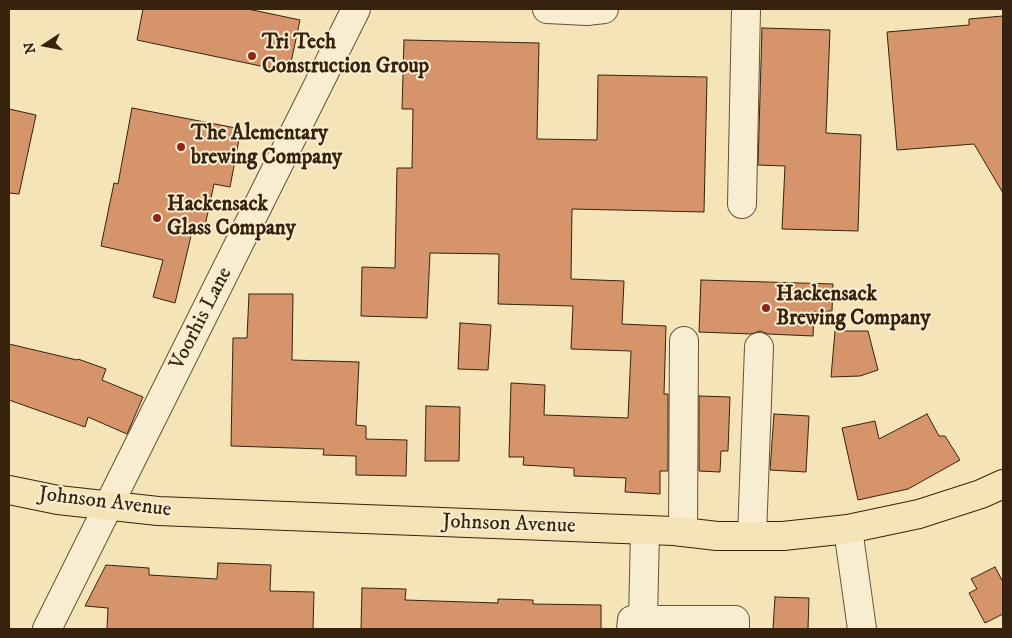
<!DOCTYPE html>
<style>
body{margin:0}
#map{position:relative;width:1012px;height:638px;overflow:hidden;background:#f5e4b8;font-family:"IM FELL DW Pica",serif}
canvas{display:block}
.frame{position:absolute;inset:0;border:10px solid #37220e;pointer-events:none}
.north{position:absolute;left:20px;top:20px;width:50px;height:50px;-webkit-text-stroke:4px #f8edd1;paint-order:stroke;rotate:259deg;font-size:14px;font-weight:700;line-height:20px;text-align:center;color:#37220e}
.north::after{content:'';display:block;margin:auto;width:18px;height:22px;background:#37220e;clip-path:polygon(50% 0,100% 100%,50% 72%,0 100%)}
</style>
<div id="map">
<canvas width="1012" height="638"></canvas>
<div class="frame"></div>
<div class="north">N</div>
</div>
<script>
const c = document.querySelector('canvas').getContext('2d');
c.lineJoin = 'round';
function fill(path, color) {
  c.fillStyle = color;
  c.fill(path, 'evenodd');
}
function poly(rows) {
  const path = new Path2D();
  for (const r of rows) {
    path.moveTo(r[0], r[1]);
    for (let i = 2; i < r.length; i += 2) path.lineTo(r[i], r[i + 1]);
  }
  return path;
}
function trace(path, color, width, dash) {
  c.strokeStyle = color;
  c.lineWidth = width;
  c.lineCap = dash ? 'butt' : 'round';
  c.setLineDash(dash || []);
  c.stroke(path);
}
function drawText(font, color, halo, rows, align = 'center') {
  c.font = font + ' "IM FELL DW Pica",serif';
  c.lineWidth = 4;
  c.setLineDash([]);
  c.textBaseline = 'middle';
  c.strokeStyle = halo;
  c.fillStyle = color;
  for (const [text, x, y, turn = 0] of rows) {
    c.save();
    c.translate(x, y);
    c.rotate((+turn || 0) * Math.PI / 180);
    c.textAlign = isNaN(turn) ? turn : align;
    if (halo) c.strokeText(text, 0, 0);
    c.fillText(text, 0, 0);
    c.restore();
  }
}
const building = poly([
 [143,9,248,9,300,20,289,72,137,40,143,9],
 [1003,16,1003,193,974,144,897,150,887,32,969,25,969,19,1003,16],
 [762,28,830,30,826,133,861,135,858,231,782,229,785,166,758,165,762,28],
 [404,40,539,43,537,139,597,140,598,75,707,77,704,212,572,209,571,279,624,281,622,324,666,326,664,394,668,394,668,471,660,471,660,494,625,492,626,478,574,476,574,468,523,465,524,457,509,457,511,383,545,385,544,415,628,418,631,351,571,349,573,306,498,304,499,254,430,253,427,318,361,316,362,267,395,268,397,168,412,168,413,109,402,109,404,40],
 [132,108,241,129,230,187,214,184,203,235,192,232,175,303,153,297,163,260,101,246,114,183,118,184,132,108],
 [9,109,36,115,19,194,9,193,9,109],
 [701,280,833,284,832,311,814,312,813,336,768,334,760,331,751,334,699,332,701,280],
 [249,294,293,294,292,360,359,362,356,425,366,426,366,439,407,440,406,476,356,475,356,456,323,455,324,449,231,446,233,338,247,338,249,294],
 [460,323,491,325,488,370,458,369,460,323],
 [835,331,868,331,878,370,860,376,831,377,835,331],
 [9,344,77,360,78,359,106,369,102,380,143,397,127,434,88,417,85,427,9,400,9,344],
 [699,396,730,397,728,451,721,451,720,472,699,471,699,396],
 [426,406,460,407,459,461,425,461,426,406],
 [774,414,809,416,806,472,770,470,774,414],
 [927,414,939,436,945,436,960,460,908,489,858,500,842,428,875,421,879,439,927,414],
 [218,563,271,565,270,591,314,592,313,629,107,629,108,608,85,606,106,565,149,568,149,575,217,579,218,563],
 [995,567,1003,582,1003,614,985,623,969,593,977,589,971,579,995,567],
 [362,588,406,589,405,600,498,603,498,599,533,600,533,604,601,605,601,629,361,629,362,588],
 [775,597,809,598,808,629,773,629,775,597]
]);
fill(building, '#d5946a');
trace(building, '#37220e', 1);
const minor = poly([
 [547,9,587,11,604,9],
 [742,204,746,9],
 [848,529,862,629],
 [683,532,684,341],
 [752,536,759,347],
 [643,620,645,531],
 [47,629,356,9],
 [631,629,632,620,735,620,735,629]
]);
const major = poly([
 [9,490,58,500,158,511,674,531,717,536,783,536,848,529,919,514,981,494,1003,484]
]);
trace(minor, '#665238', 30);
trace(major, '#37220e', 30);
trace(minor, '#f8edd1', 28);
trace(major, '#f5e4b8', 28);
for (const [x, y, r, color] of [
 [252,56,5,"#8f2418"],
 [181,147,5,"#8f2418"],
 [157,218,5,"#8f2418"],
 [766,308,5,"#8f2418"]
]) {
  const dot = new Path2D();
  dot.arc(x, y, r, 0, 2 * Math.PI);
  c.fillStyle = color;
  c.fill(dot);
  trace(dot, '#f8edd1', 2);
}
drawText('bold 21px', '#37220e', '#f8edd1', [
 ["Tri Tech",262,44],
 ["Construction Group",262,68],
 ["The Alementary",191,135],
 ["brewing Company",191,159],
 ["Hackensack",167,206],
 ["Glass Company",167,230],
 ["Hackensack",776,296],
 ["Brewing Company",776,320]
], 'left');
drawText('21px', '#37220e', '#f8edd1', [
 ["Voorhis Lane",202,319,-63],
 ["Johnson Avenue",105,503,7],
 ["Johnson Avenue",509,525,2]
]);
</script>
